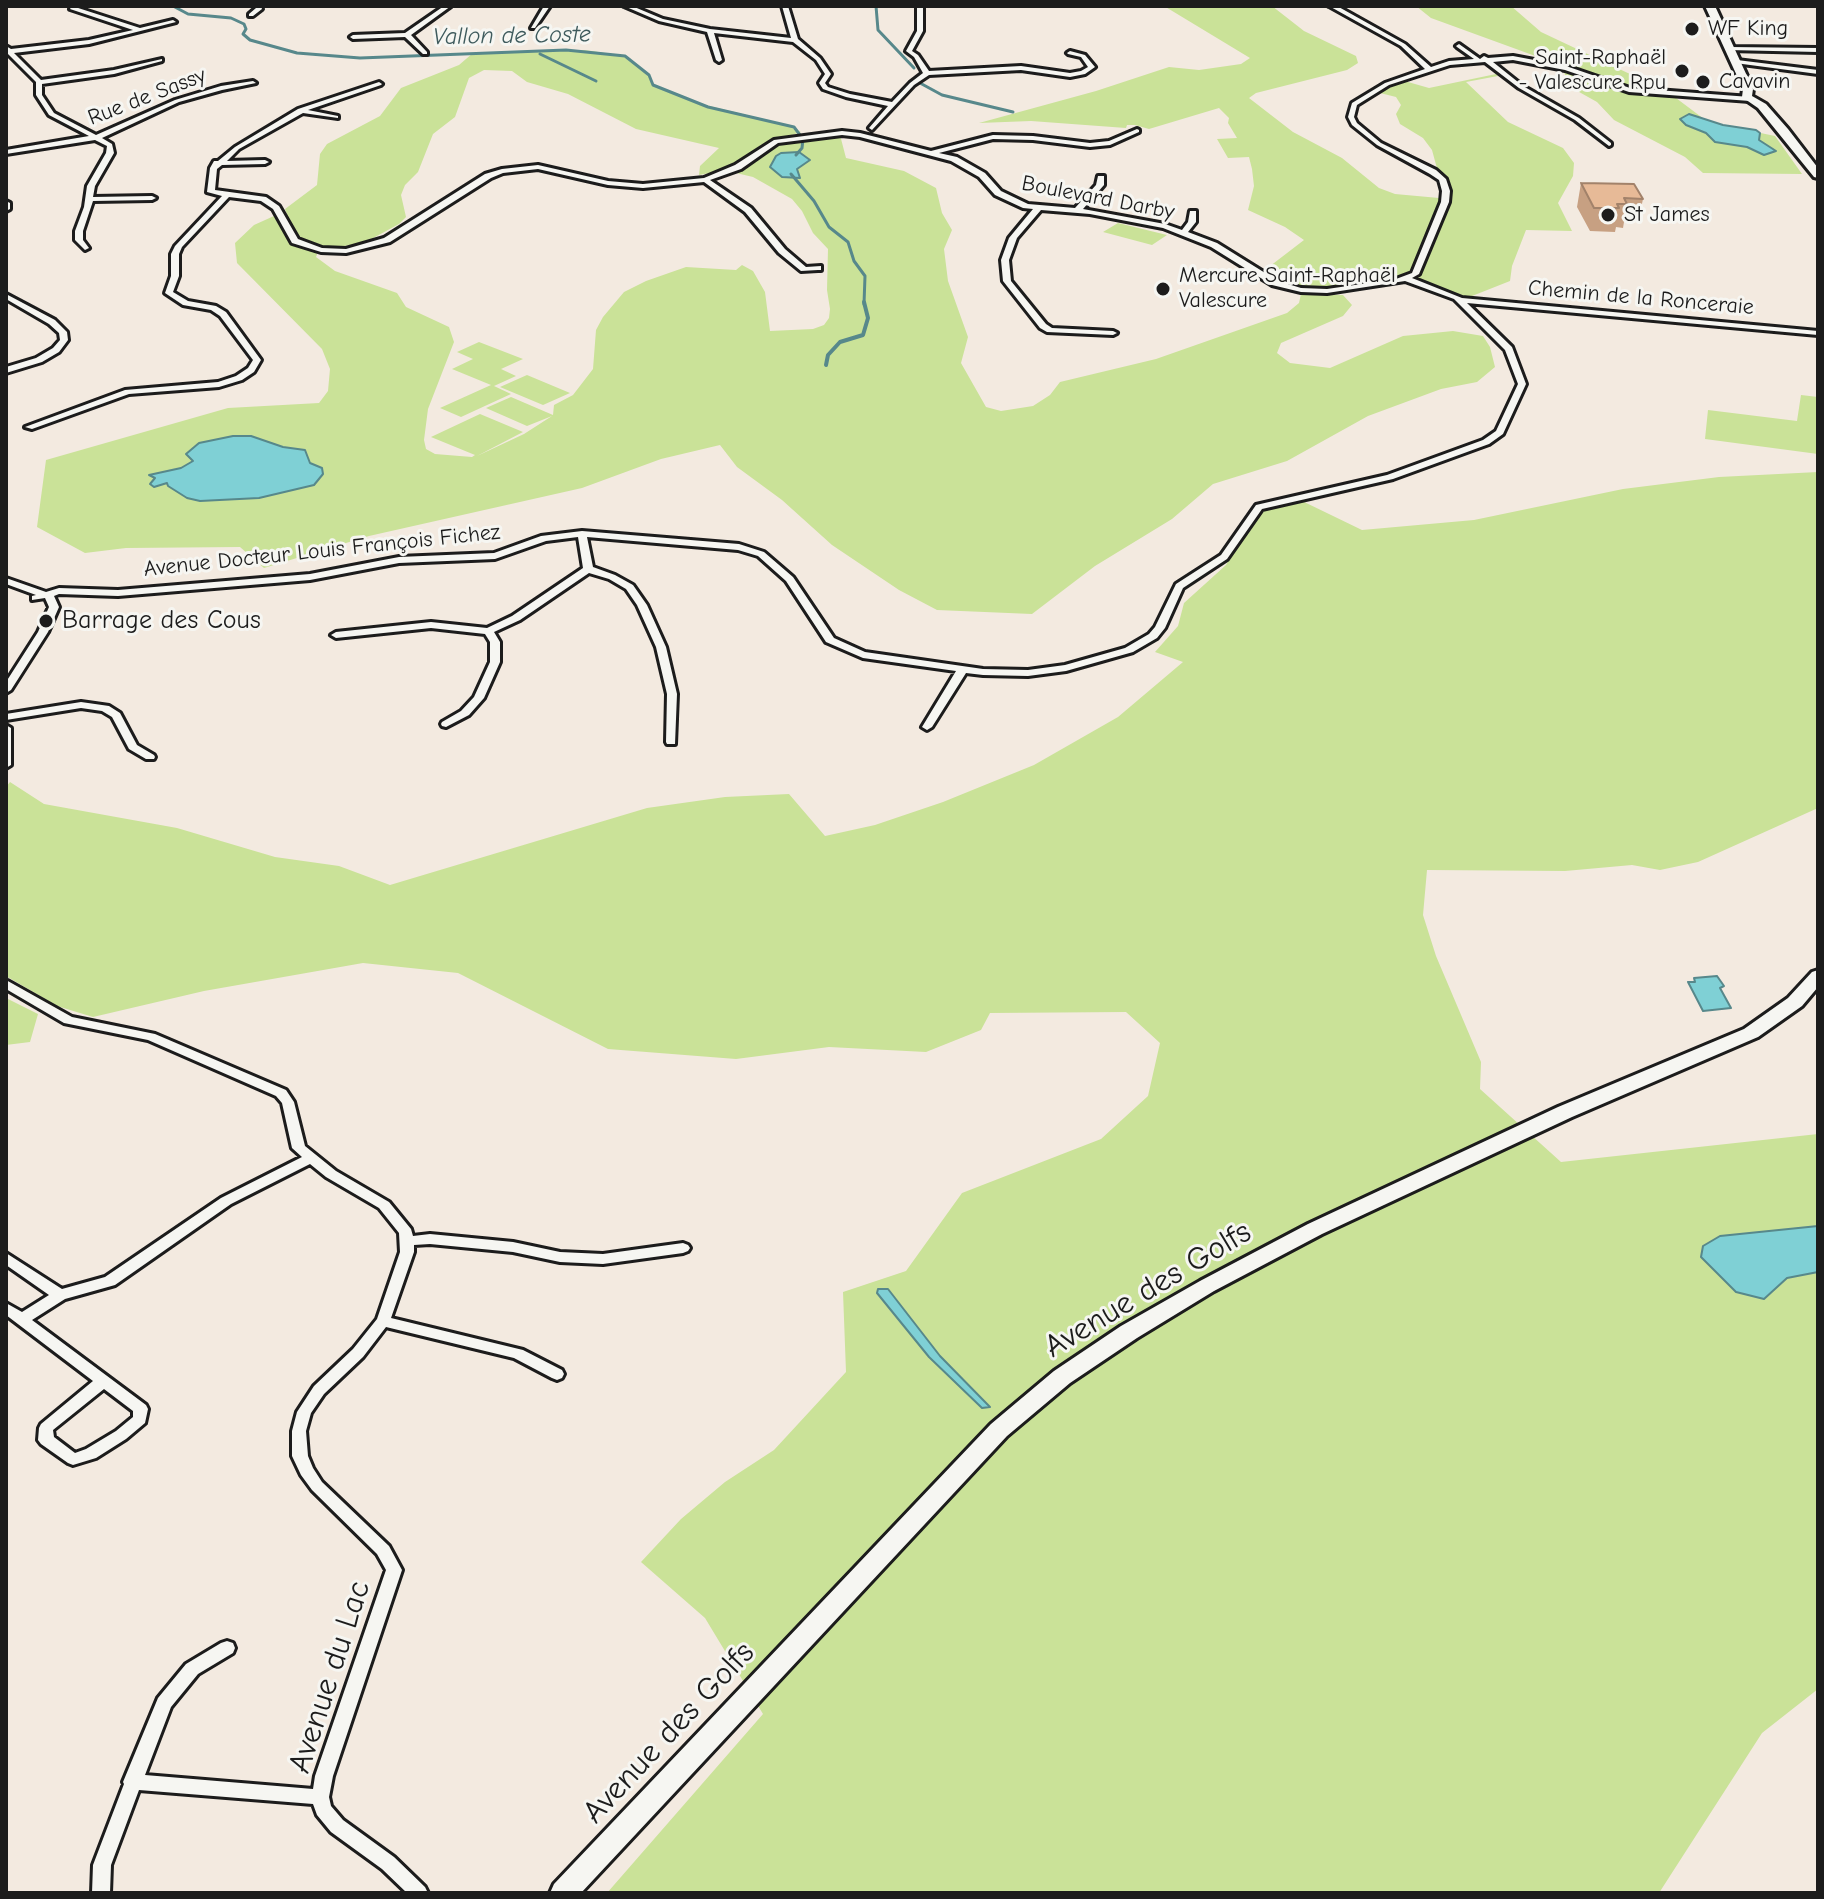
<!DOCTYPE html>
<meta charset="utf-8">
<style>
body{margin:0}
#map{position:relative;width:1824px;height:1899px;overflow:hidden;background:#f3eae0;font-family:"Comic Neue",sans-serif}
canvas{display:block}
.frame{position:absolute;inset:0;border:8px solid #1c1c1c;pointer-events:none}
</style>
<div id="map">
<canvas width="1824" height="1899"></canvas>
<div class="frame"></div>
</div>
<script>
const c = document.querySelector('canvas').getContext('2d');
c.lineJoin = 'round';
function fill(path, color) {
  c.fillStyle = color;
  c.fill(path, 'evenodd');
}
function poly(rows) {
  const path = new Path2D();
  for (const r of rows) {
    path.moveTo(r[0], r[1]);
    for (let i = 2; i < r.length; i += 2) path.lineTo(r[i], r[i + 1]);
  }
  return path;
}
function trace(path, color, width, dash) {
  c.strokeStyle = color;
  c.lineWidth = width;
  c.lineCap = dash ? 'butt' : 'round';
  c.setLineDash(dash || []);
  c.stroke(path);
}
function drawText(font, color, halo, rows, align = 'center') {
  c.font = font + ' "Comic Neue",sans-serif';
  c.lineWidth = 6;
  c.setLineDash([]);
  c.textBaseline = 'middle';
  c.strokeStyle = halo;
  c.fillStyle = color;
  for (const [text, x, y, turn = 0] of rows) {
    c.save();
    c.translate(x, y);
    c.rotate((+turn || 0) * Math.PI / 180);
    c.textAlign = isNaN(turn) ? turn : align;
    if (halo) c.strokeText(text, 0, 0);
    c.fillText(text, 0, 0);
    c.restore();
  }
}
fill(poly([
 [1164,6,1272,6,1304,31,1356,56,1358,63,1347,70,1256,93,1249,98,1293,132,1342,158,1379,188,1395,194,1450,199,1451,191,1449,182,1438,172,1432,150,1423,138,1400,124,1396,114,1401,105,1396,97,1376,92,1401,80,1429,88,1496,74,1498,76,1466,82,1508,122,1563,148,1574,163,1573,176,1558,203,1572,231,1526,230,1512,266,1510,281,1467,298,1425,282,1397,278,1333,287,1286,285,1261,273,1304,240,1285,227,1248,210,1254,186,1252,169,1249,157,1228,158,1217,139,1237,138,1228,123,1229,118,1219,108,1149,129,1135,125,1127,125,1126,128,1031,121,979,123,1096,91,1169,67,1199,70,1241,64,1250,58],
 [1416,6,1511,6,1541,32,1668,92,1708,122,1775,136,1802,174,1703,173,1685,157,1614,120,1597,102,1572,88,1560,65,1431,18],
 [585,50,625,56,649,75,653,85,697,103,784,124,801,132,761,145,726,170,699,175,700,166,719,148,636,129,568,94,527,82,512,71,484,70,469,78,455,117,433,134,418,172,405,185,401,195,406,217,399,224,364,243,324,249,298,238,293,231,285,209,317,185,320,154,327,144,380,116,401,88,459,65,473,53],
 [840,135,846,158,904,171,936,188,942,213,952,230,944,249,948,281,968,337,961,363,986,407,1001,411,1033,406,1050,395,1060,382,1156,359,1287,313,1299,303,1301,294,1343,295,1352,305,1343,316,1281,343,1277,353,1290,363,1330,368,1403,336,1453,331,1483,336,1490,347,1495,367,1477,382,1441,389,1368,416,1287,461,1213,484,1172,519,1095,566,1032,614,937,610,899,590,832,545,782,500,737,467,720,445,661,459,582,488,369,536,264,568,240,547,126,548,85,553,37,527,46,460,228,408,319,403,328,391,330,369,322,349,237,263,235,243,254,225,274,216,289,242,318,252,316,257,335,271,397,293,406,307,449,327,454,342,428,409,424,440,426,449,435,454,472,457,475,455,431,437,480,414,523,432,477,456,524,434,552,416,527,426,486,408,511,397,553,415,554,405,573,395,593,369,596,330,603,317,624,292,646,281,686,267,736,270,742,265,753,271,765,292,770,331,813,329,824,325,829,318,830,309,827,290,828,249,813,233,802,211,792,199,753,177,732,172,784,141],
 [1118,223,1167,235,1152,245,1103,232],
 [479,342,523,359,501,369,516,376,494,386,511,394,461,417,440,408,491,385,452,369,473,359,457,352],
 [527,375,570,393,543,405,500,387],
 [1801,395,1818,397,1818,454,1705,439,1708,410,1797,421],
 [1818,472,1818,808,1698,862,1660,870,1632,865,1565,871,1427,870,1423,915,1436,956,1481,1062,1480,1089,1561,1162,1818,1134,1818,1689,1762,1733,1659,1893,607,1893,763,1714,705,1618,641,1562,681,1519,725,1482,774,1450,846,1372,843,1292,906,1271,962,1193,1101,1139,1148,1096,1160,1043,1126,1012,990,1013,981,1030,926,1052,829,1047,736,1059,608,1049,458,973,363,963,204,991,93,1017,57,1006,6,976,6,787,10,782,44,804,177,828,275,857,339,866,390,885,647,808,725,797,789,794,825,836,875,825,943,802,1034,765,1118,717,1183,662,1155,652,1178,626,1184,603,1226,565,1253,512,1298,499,1362,530,1474,520,1623,489,1719,477],
 [6,998,38,1014,30,1042,6,1045]
]), '#cae298');
const water = poly([
 [1689,114,1723,125,1756,130,1760,133,1759,140,1776,151,1764,155,1747,147,1715,142,1706,133,1686,125,1680,119,1689,114],
 [799,152,810,160,797,169,800,178,782,177,770,167,776,156,781,153,799,152],
 [233,436,251,436,283,447,305,450,310,463,322,468,323,474,314,485,259,498,200,501,187,498,168,486,167,483,154,487,150,484,155,478,149,475,181,468,193,461,186,454,199,443,233,436],
 [1717,976,1724,986,1720,988,1731,1008,1703,1011,1688,982,1695,982,1694,978,1717,976],
 [1818,1226,1818,1272,1787,1278,1764,1299,1736,1292,1701,1257,1703,1246,1720,1236,1818,1226],
 [878,1289,888,1289,940,1356,990,1407,982,1408,929,1357,877,1293,878,1289]
]);
fill(water, '#7fd0d5');
trace(water, '#57888b', 2);
trace(poly([
 [173,6,188,14,231,18,244,24,246,29,243,34,250,40,297,53,360,58,566,50,625,56,649,75,653,85,708,107,794,127,803,139,802,148,796,155],
 [876,6,878,30,914,68],
 [540,54,596,81],
 [920,83,942,95,1013,112],
 [791,174,814,201,829,227,848,242,854,261,865,276,864,304]
]), '#57888b', 3);
trace(poly([
 [826,365,828,355,840,342,863,335,868,318,864,302]
]), '#57888b', 4);
const minor = poly([
 [72,6,140,28,173,20,176,22,89,44,14,53,41,80,114,70,162,59,162,61,114,74,42,84,42,95,54,113,96,135,175,100,221,86,253,81,256,83,222,90,179,102,102,138,112,144,114,153,95,186,93,197,152,196,156,198,152,200,93,201,83,231,83,240,89,248,85,250,75,240,75,231,84,207,87,186,106,153,107,146,95,140,6,154,6,150,89,136,49,115,36,95,36,82,8,54,6,54,6,46,11,49,89,40,133,30,70,9,72,6],
 [255,6,261,6,262,9,253,16,249,16,249,14,256,8,255,6],
 [444,6,451,6,411,35,427,52,427,54,423,54,405,37,353,39,350,37,353,35,405,33,444,6],
 [544,6,550,6,535,28,531,28,544,6],
 [624,6,632,6,663,19,710,29,791,38,782,6,788,6,798,39,820,58,831,74,825,83,828,87,850,94,892,102,910,83,923,73,914,57,906,51,917,31,917,6,923,6,923,31,912,51,918,55,929,71,1021,66,1070,73,1081,71,1088,67,1081,57,1068,54,1067,53,1070,51,1085,55,1095,67,1085,74,1070,77,1021,70,929,75,914,85,872,130,869,128,888,106,846,97,823,89,819,83,825,74,816,60,793,42,714,33,722,60,719,62,716,60,707,32,659,21,624,6],
 [1329,6,1337,6,1405,44,1431,67,1449,61,1474,59,1457,47,1456,46,1459,44,1480,59,1484,56,1488,58,1513,56,1566,66,1630,88,1750,97,1753,99,1750,101,1629,92,1565,70,1513,60,1493,62,1523,86,1579,118,1611,143,1611,145,1609,146,1575,120,1519,88,1485,62,1450,65,1389,85,1357,105,1354,117,1357,123,1381,143,1436,170,1446,179,1450,191,1449,202,1419,274,1412,278,1462,298,1818,331,1818,335,1467,303,1512,347,1526,384,1503,434,1489,444,1393,479,1262,509,1227,559,1183,588,1165,628,1157,638,1133,652,1066,671,1028,676,983,675,966,673,932,727,927,730,922,727,956,671,863,658,826,642,786,581,758,556,738,550,587,537,593,567,615,575,633,585,647,605,666,647,677,694,675,744,667,744,666,742,667,694,656,647,637,605,626,589,609,579,589,573,520,620,494,632,500,642,500,662,484,698,469,715,446,727,442,726,441,724,442,722,461,711,474,697,490,662,490,642,485,634,431,628,336,638,331,635,336,632,431,622,487,628,512,616,583,568,578,537,546,541,495,559,399,563,310,580,118,596,59,594,54,596,59,607,48,632,11,690,6,693,6,682,38,632,49,607,45,598,32,600,32,596,36,595,6,584,6,578,46,592,59,588,118,590,310,574,399,557,494,553,541,536,582,531,739,544,764,552,793,577,834,638,865,652,983,669,1028,670,1065,665,1125,648,1149,634,1155,627,1176,584,1221,555,1256,505,1387,475,1483,440,1496,431,1518,384,1505,350,1454,299,1405,281,1327,293,1301,292,1272,285,1211,247,1163,228,1090,214,1041,210,1017,238,1009,260,1011,281,1046,324,1052,328,1113,331,1117,333,1113,335,1047,332,1040,328,1003,281,1001,260,1009,238,1033,209,1023,208,995,195,979,177,951,161,860,137,842,135,778,143,741,169,710,180,751,208,785,249,806,267,821,266,821,270,818,270,801,271,779,253,745,212,704,182,643,188,608,185,538,169,503,173,491,178,390,242,346,253,321,252,292,243,273,209,261,201,229,197,182,247,179,254,179,276,173,292,188,301,216,306,226,312,261,360,254,372,242,380,219,387,129,394,32,429,25,427,125,390,218,382,236,376,248,368,253,360,220,316,211,310,183,305,165,293,171,276,171,254,175,246,222,196,207,192,210,168,214,161,218,161,235,147,298,109,379,82,382,84,381,85,308,110,338,116,338,118,303,113,239,149,227,161,265,160,269,162,265,164,222,165,217,169,215,190,266,197,279,206,298,239,322,248,346,249,384,238,485,174,502,169,538,165,608,181,643,184,704,178,735,165,774,140,842,131,860,133,931,151,993,135,1033,136,1090,143,1109,141,1137,129,1139,130,1139,132,1110,145,1090,147,1033,140,993,139,939,153,957,157,985,173,1001,191,1028,204,1075,208,1096,185,1098,176,1104,176,1104,185,1083,209,1165,224,1182,230,1188,222,1190,211,1196,211,1196,222,1188,232,1217,243,1278,281,1301,288,1327,289,1396,279,1412,273,1441,202,1442,191,1439,180,1430,174,1377,145,1352,125,1348,117,1352,103,1385,83,1425,69,1401,46,1329,6],
 [1730,47,1818,48,1818,52,1728,50,1727,49,1730,47],
 [1737,60,1818,70,1818,74,1735,63,1735,61,1737,60],
 [6,201,10,203,10,209,6,211,6,201],
 [6,294,55,320,67,332,68,340,59,352,42,362,6,373,6,367,36,358,53,348,60,340,59,333,49,324,6,299,6,294],
 [81,702,109,706,120,713,137,745,154,755,155,757,154,759,146,759,129,749,112,717,102,711,81,708,6,720,6,714,81,702],
 [6,725,11,728,11,765,6,768,6,725],
 [6,980,72,1017,155,1034,286,1090,294,1102,305,1146,336,1171,389,1202,411,1229,413,1236,430,1234,513,1242,560,1252,603,1254,683,1243,688,1245,690,1248,688,1251,683,1253,603,1264,560,1262,513,1252,430,1244,414,1245,414,1252,391,1318,523,1350,562,1370,564,1374,562,1378,557,1380,552,1378,514,1358,386,1327,363,1357,324,1394,311,1413,306,1431,308,1456,313,1468,322,1482,389,1546,402,1570,333,1776,329,1797,331,1806,343,1820,394,1857,425,1887,428,1893,407,1893,382,1869,331,1832,317,1815,313,1804,139,1790,111,1865,110,1893,92,1893,93,1865,124,1784,123,1782,158,1698,186,1664,221,1643,227,1641,233,1643,235,1648,233,1653,198,1674,171,1707,145,1775,313,1789,315,1776,386,1570,377,1554,312,1490,301,1475,292,1456,292,1431,297,1412,314,1386,353,1349,377,1319,400,1252,399,1233,379,1208,326,1177,310,1164,231,1204,115,1285,65,1299,32,1320,146,1405,148,1409,145,1423,126,1439,96,1458,73,1465,68,1463,41,1444,38,1440,39,1428,41,1424,93,1381,6,1315,6,1303,22,1312,49,1295,6,1265,6,1253,62,1289,105,1277,221,1198,302,1157,292,1148,282,1103,276,1096,148,1040,64,1023,6,989,6,980],
 [104,1389,133,1411,133,1417,116,1431,86,1449,75,1453,54,1437,53,1430,104,1389]
]);
const secondary = poly([
 [1705,6,1715,6,1753,89,1752,96,1766,104,1788,129,1818,168,1818,178,1814,177,1758,108,1742,97,1743,89,1705,6],
 [1818,970,1818,987,1802,1006,1758,1037,1572,1117,1322,1234,1214,1291,1137,1338,1070,1383,1007,1436,581,1893,550,1893,554,1884,991,1424,1054,1371,1121,1326,1200,1281,1308,1224,1558,1107,1744,1029,1788,998,1812,972,1818,970]
]);
trace(minor, '#1c1c1c', 6);
trace(secondary, '#1c1c1c', 6);
fill(minor, '#f6f6f2');
fill(secondary, '#f6f6f2');
fill(poly([
 [1581,183,1643,199,1638,222,1624,222,1623,228,1616,227,1615,232,1590,231,1577,207]
]), '#c7a082');
const building = poly([
 [1581,183,1634,184,1643,199,1624,198,1627,204,1617,204,1619,208,1594,208,1581,183]
]);
fill(building, '#e7ba97');
trace(building, '#a2826a', 2);
for (const [x, y, r, color] of [
 [1692,29,8,"#1c1c1c"],
 [1682,71,8,"#1c1c1c"],
 [1703,82,8,"#1c1c1c"],
 [1608,215,8,"#1c1c1c"],
 [1163,289,8,"#1c1c1c"],
 [46,621,8,"#1c1c1c"]
]) {
  const dot = new Path2D();
  dot.arc(x, y, r, 0, 2 * Math.PI);
  c.fillStyle = color;
  c.fill(dot);
  trace(dot, '#f6f6f2', 3);
}
drawText('22px', '#1c1c1c', '#f6f6f2', [
 ["WF King",1708,29],
 ["Saint-Raphaël",1666,58,"right"],
 ["- Valescure Rpu",1666,83,"right"],
 ["Cavavin",1719,82],
 ["St James",1624,215],
 ["Mercure Saint-Raphaël",1179,276],
 ["Valescure",1179,301]
], 'left');
drawText('22px', '#1c1c1c', '#f6f6f2', [
 ["Rue de Sassy",147,97,-21],
 ["Boulevard Darby",1098,198,11],
 ["Chemin de la Ronceraie",1641,298,5],
 ["Avenue Docteur Louis François Fichez",322,551,-6]
]);
drawText('italic 24px', '#3f5b5d', '#f6f6f2', [
 ["Vallon de Coste",512,36,-1]
]);
drawText('26px', '#1c1c1c', '#f6f6f2', [
 ["Barrage des Cous",62,621]
], 'left');
drawText('32px', '#1c1c1c', '#f6f6f2', [
 ["Avenue des Golfs",1148,1290,-31],
 ["Avenue du Lac",330,1677,-72],
 ["Avenue des Golfs",669,1733,-47]
]);
</script>
